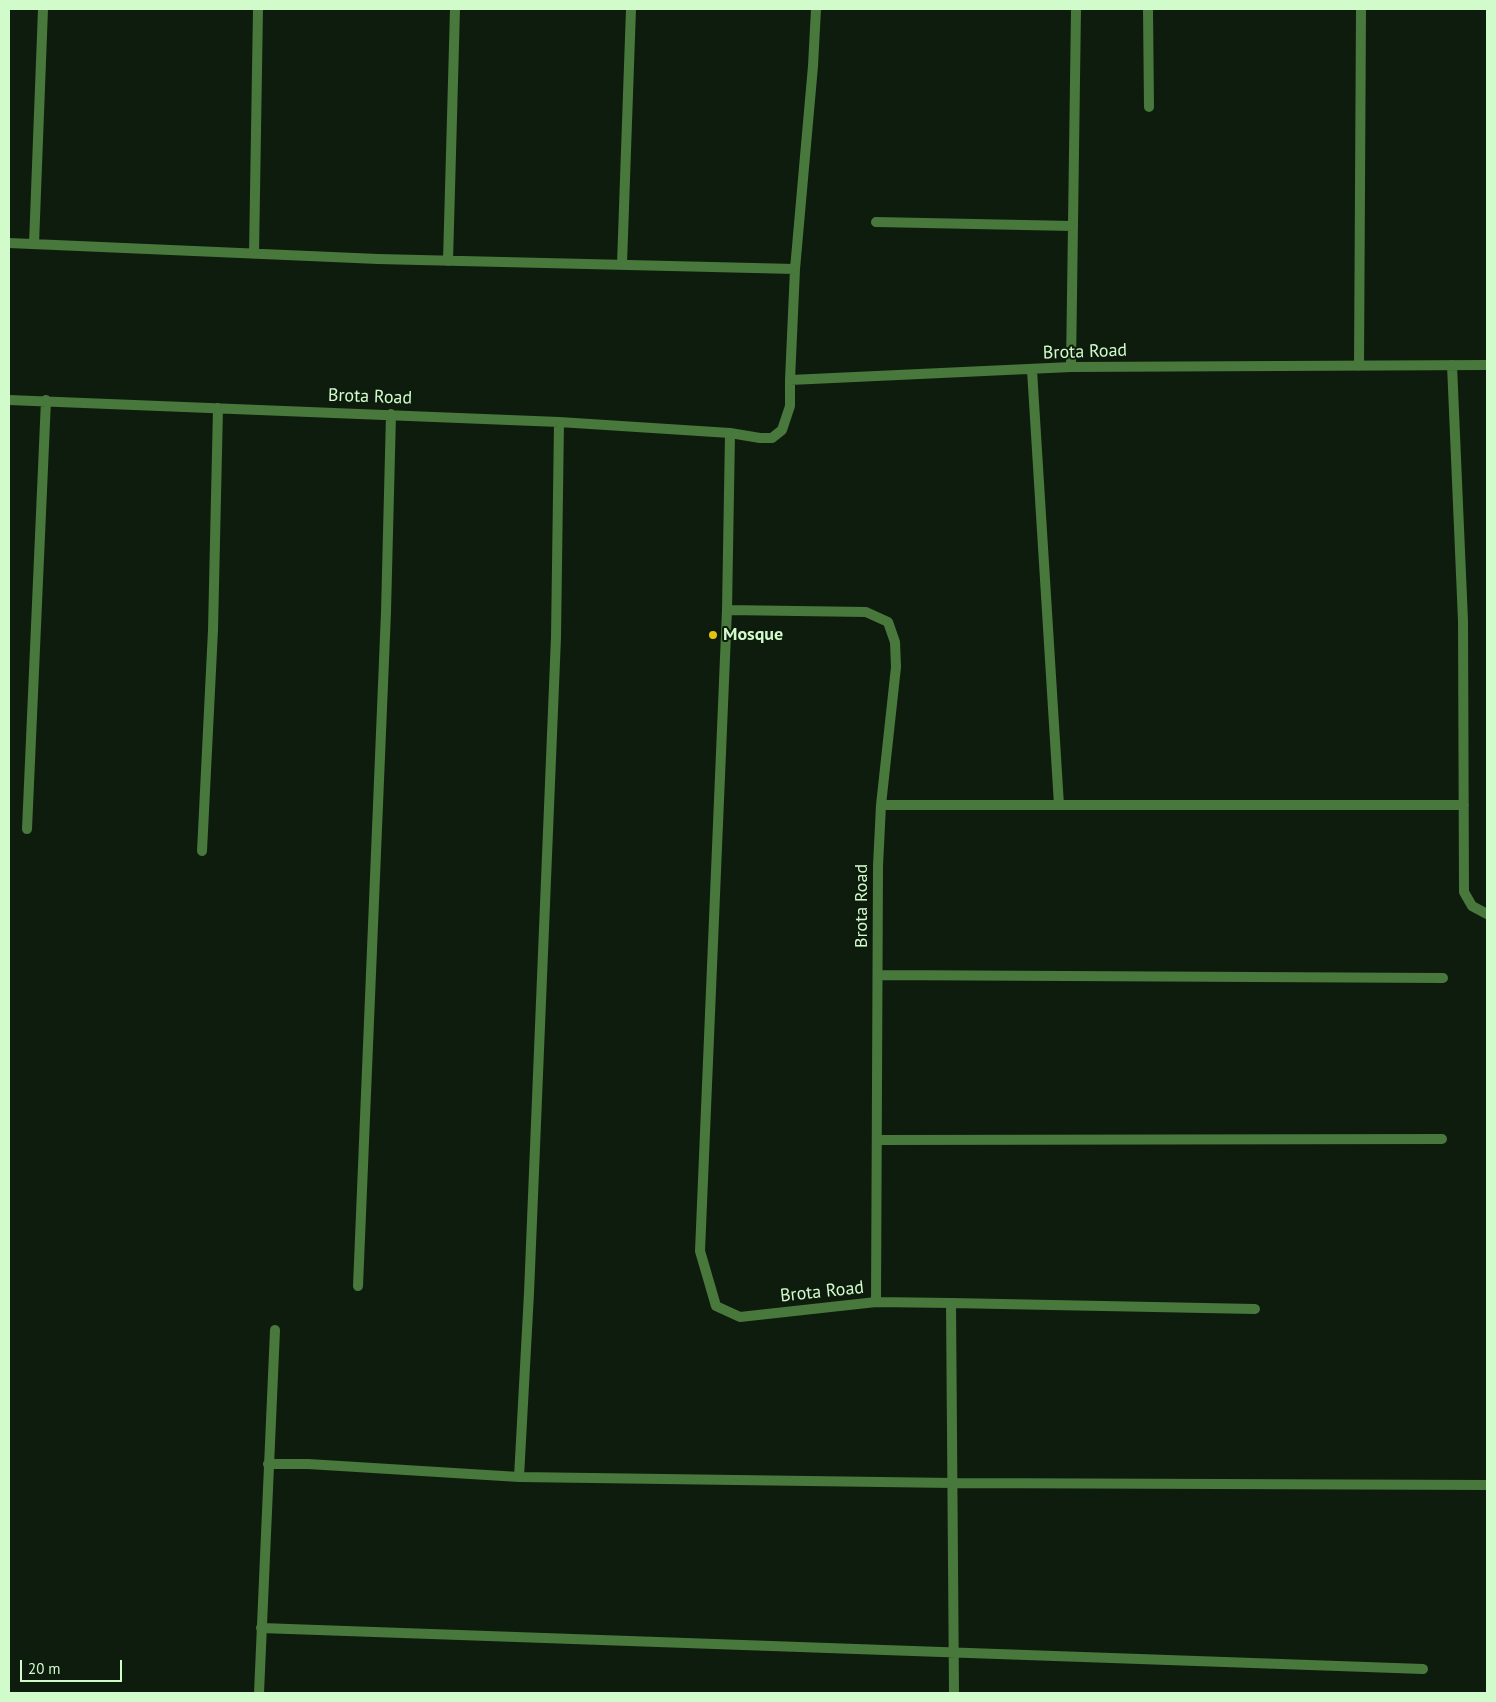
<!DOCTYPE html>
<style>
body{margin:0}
#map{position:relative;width:1496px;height:1702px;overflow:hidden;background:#0e1c0d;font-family:"PT Sans",sans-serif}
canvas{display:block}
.frame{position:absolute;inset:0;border:10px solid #d2fbcc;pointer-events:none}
.scale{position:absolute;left:20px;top:1660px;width:102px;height:22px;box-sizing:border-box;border:2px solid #d2fbcc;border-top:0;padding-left:6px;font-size:15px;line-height:18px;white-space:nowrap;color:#d2fbcc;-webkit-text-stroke:4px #0e1c0d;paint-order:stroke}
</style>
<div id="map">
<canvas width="1496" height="1702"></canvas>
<div class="frame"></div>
<div class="scale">20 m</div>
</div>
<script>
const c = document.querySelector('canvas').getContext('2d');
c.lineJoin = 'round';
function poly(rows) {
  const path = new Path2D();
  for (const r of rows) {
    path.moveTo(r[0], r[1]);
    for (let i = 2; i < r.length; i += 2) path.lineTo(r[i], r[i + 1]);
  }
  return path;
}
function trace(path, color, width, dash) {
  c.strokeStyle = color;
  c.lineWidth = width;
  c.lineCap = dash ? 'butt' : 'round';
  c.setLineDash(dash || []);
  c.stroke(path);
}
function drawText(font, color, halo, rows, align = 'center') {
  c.font = font + ' "PT Sans",sans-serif';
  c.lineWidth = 4;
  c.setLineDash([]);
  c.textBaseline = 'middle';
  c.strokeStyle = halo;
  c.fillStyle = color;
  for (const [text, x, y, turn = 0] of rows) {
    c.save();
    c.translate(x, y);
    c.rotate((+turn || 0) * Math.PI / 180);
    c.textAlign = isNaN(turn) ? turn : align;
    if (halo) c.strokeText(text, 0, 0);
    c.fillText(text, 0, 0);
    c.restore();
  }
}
trace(poly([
 [1148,9,1149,107],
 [876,222,1073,226],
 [9,243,378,259,795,269],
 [34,244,43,9],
 [254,254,258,9],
 [448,261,455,9],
 [622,264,631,9],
 [1452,365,1463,621,1464,892,1472,906,1487,914],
 [1359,366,1361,9],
 [1071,367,1076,9],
 [1032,370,1059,805],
 [790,380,795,269,813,66,816,9],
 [9,400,559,422,730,433,760,438,772,438,782,430,790,406,790,380,1071,367,1487,365],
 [727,610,700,1251,716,1306,740,1317,876,1302,878,866,881,805,896,667,895,642,888,622,866,612,727,610,730,433],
 [881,805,1464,805],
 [27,829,46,400],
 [202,851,213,630,218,408],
 [878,975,1443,978],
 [877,1140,1442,1139],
 [358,1286,386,612,391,414],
 [876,1302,951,1303,954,1693],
 [951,1303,1255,1309],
 [268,1464,308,1464,519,1477,953,1483,1487,1485],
 [519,1477,529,1293,556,637,559,422],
 [261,1628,1423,1669],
 [259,1693,275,1330]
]), '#48783b', 10);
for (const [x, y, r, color] of [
 [713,635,5,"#e3c510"]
]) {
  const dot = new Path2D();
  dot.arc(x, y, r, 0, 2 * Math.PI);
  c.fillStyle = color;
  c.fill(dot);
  trace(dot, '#0e1c0d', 2);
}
drawText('18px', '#d2fbcc', '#0e1c0d', [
 ["Brota Road",1085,352,-2],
 ["Brota Road",370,397,2],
 ["Brota Road",862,906,-90],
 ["Brota Road",822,1292,-6]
]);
drawText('bold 18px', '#d2fbcc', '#0e1c0d', [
 ["Mosque",723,635]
], 'left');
</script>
